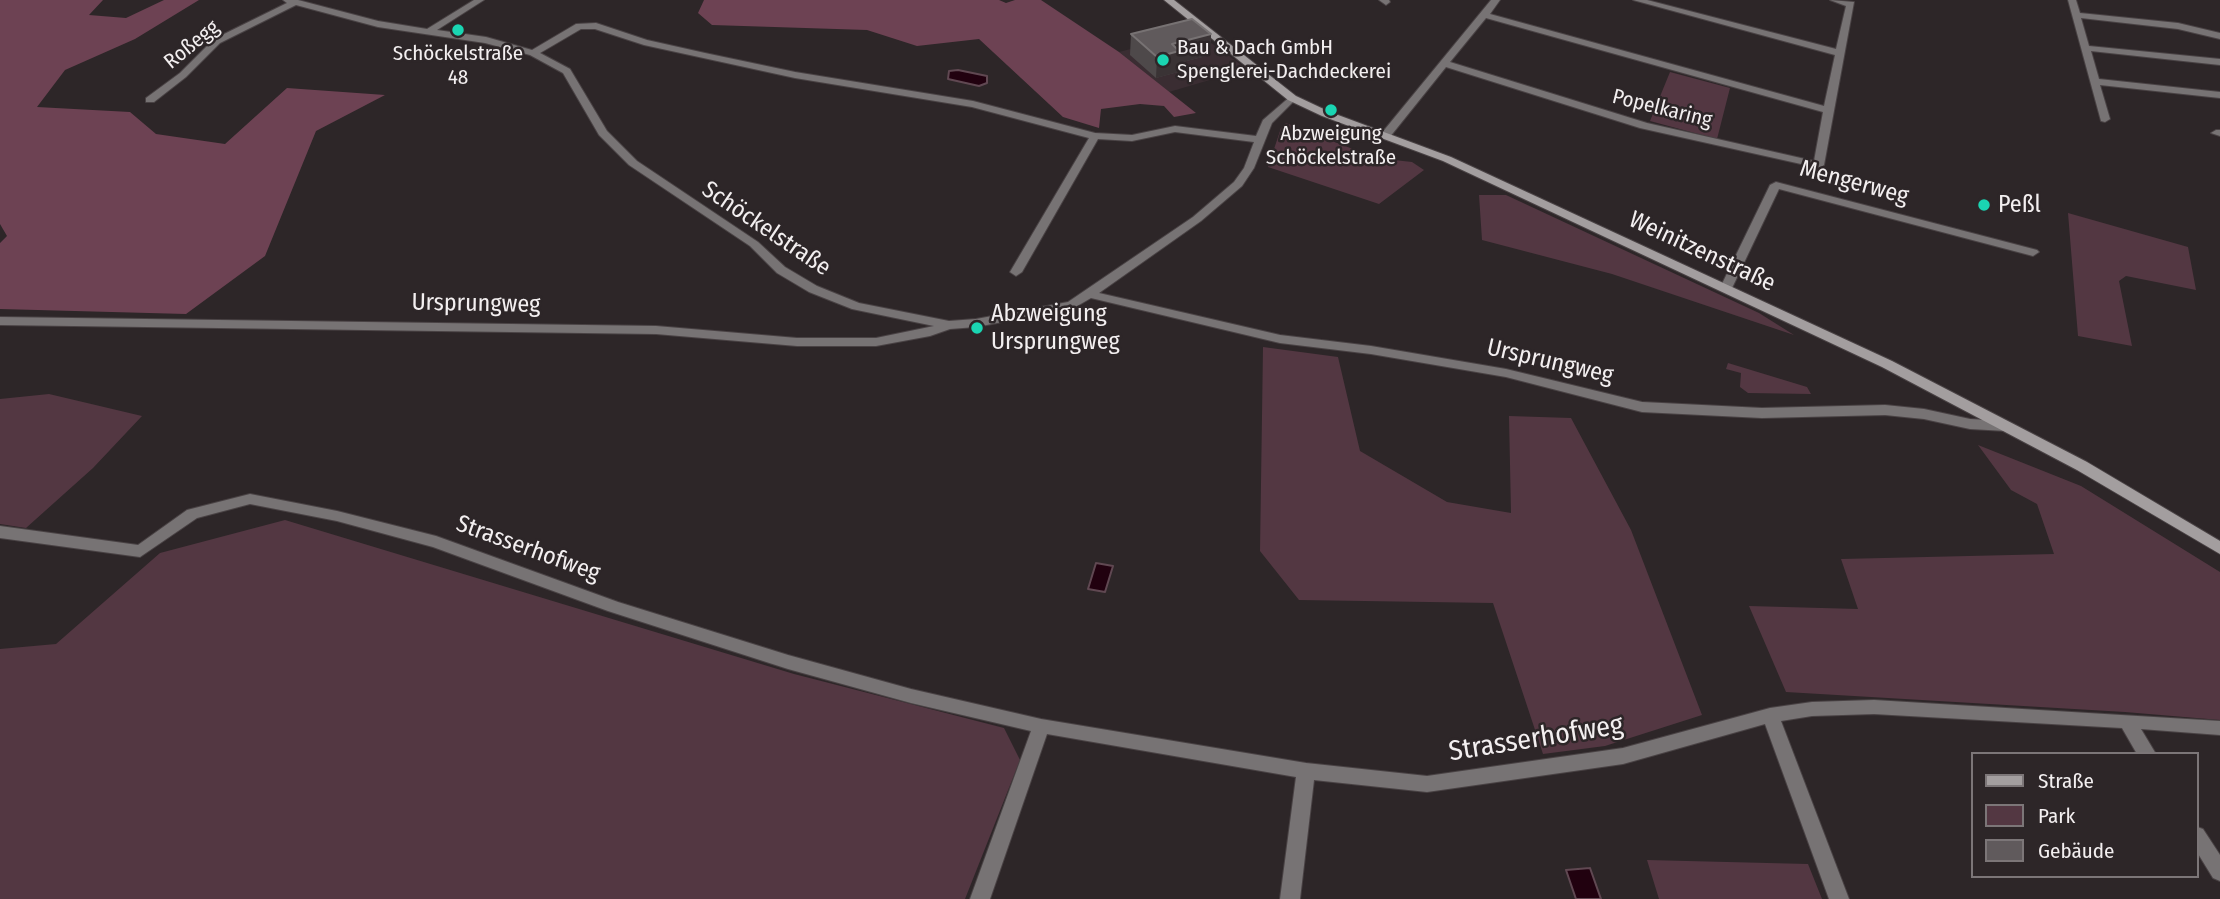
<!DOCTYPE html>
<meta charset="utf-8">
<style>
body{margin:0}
#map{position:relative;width:2220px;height:899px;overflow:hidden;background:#2d2628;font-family:"Fira Sans Condensed",sans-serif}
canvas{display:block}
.legend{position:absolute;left:1971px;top:752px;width:228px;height:126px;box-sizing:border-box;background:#2d2628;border:2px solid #7c7678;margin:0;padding:9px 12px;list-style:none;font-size:21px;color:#f3eff0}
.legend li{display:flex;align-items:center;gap:14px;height:35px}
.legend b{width:35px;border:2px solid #7c7678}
</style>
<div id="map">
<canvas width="2220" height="899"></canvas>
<ul class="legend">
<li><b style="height:9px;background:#a39e9f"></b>Straße</li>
<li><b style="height:19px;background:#533742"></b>Park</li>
<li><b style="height:19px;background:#605a5c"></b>Gebäude</li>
</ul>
</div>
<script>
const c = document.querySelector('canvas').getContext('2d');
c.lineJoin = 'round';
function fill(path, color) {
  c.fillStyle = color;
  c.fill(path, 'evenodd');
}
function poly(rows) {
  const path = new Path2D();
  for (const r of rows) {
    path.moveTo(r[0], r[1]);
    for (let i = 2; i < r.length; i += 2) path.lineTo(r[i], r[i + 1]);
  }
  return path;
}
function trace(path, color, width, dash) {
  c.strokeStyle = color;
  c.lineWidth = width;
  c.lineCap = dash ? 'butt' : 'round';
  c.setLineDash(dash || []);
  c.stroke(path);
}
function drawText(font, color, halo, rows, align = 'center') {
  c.font = font + ' "Fira Sans Condensed",sans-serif';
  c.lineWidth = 5;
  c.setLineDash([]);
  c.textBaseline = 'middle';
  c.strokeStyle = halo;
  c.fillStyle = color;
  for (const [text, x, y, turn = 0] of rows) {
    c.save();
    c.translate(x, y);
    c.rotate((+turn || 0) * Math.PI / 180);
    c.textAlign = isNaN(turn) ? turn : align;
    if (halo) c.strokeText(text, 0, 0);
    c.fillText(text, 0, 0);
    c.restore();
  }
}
fill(poly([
 [1196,32,1247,69,1169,92,1119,52]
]), '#3a2d32');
fill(poly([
 [1670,72,1730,88,1717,139,1650,121],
 [1286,123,1376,158,1412,162,1424,170,1379,204,1268,167,1281,128],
 [1479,195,1506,195,1759,313,1794,335,1612,274,1482,240],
 [2068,213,2188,247,2196,290,2126,276,2119,281,2132,346,2078,336],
 [1263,347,1338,357,1360,451,1447,502,1511,513,1509,416,1571,418,1631,530,1702,715,1605,746,1543,754,1493,603,1299,600,1260,551],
 [1728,363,1807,387,1811,394,1748,393,1740,387,1741,373,1726,369],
 [49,394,142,416,93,468,26,528,0,524,0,399],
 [1978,445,2081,486,2220,572,2220,720,2125,712,1786,692,1749,606,1858,609,1841,559,2054,554,2037,504,2011,490],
 [285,520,794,674,1004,728,1020,760,965,899,0,899,0,649,56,644,160,553],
 [1647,860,1808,864,1822,899,1659,899]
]), '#533742');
fill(poly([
 [0,0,103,0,89,15,126,18,164,0,199,0,135,39,65,70,37,107,130,112,156,134,225,144,287,88,385,95,316,131,265,256,186,314,0,309,0,243,7,236,0,224],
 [704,0,999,0,1006,3,1015,0,1041,0,1119,52,1196,113,1174,117,1164,106,1140,104,1101,109,1099,128,1063,117,979,39,917,46,867,30,712,25,698,13]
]), '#6d4253');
const water = poly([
 [958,70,987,76,987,83,979,86,948,79,949,71,958,70],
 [1096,563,1113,566,1105,592,1088,589,1096,563],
 [1590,868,1601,899,1576,899,1566,870,1590,868]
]);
fill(water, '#21010f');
trace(water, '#604852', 2);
const street = poly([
 [283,0,298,0,378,21,427,29,474,0,484,0,437,30,486,37,532,50,576,24,596,23,647,40,705,53,795,72,973,101,1095,133,1132,135,1175,126,1256,136,1263,120,1292,95,1297,98,1272,123,1254,168,1242,186,1201,221,1099,293,1280,335,1371,346,1506,369,1642,402,1762,408,1885,405,1924,409,1970,419,2006,421,2013,426,2006,431,1970,429,1924,419,1885,415,1762,418,1642,412,1506,377,1371,354,1280,343,1091,298,1072,309,976,327,950,329,930,336,876,346,797,346,656,334,0,325,0,317,656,326,797,338,876,338,934,326,852,309,809,292,777,273,750,246,629,165,599,135,563,73,530,55,485,43,378,27,296,5,220,43,186,77,154,102,146,102,146,98,180,73,214,39,287,3,283,0],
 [581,29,595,29,644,45,795,78,972,107,1089,138,1010,272,1016,276,1022,272,1098,139,1132,141,1175,132,1254,142,1244,168,1234,182,1193,217,1068,302,976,319,949,321,859,303,817,286,785,267,758,242,637,161,607,131,570,69,540,53,581,29],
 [1379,0,1389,0,1390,2,1386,5,1379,0],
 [1491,0,1500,0,1490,14,1824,106,1835,55,1633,0,1647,0,1836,49,1846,6,1830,0,1854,2,1824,165,1819,168,1640,128,1446,67,1389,138,1381,138,1381,134,1491,0],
 [1486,18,1823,112,1814,161,1647,123,1450,62,1486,18],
 [2068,0,2076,0,2080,13,2178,23,2220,33,2220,39,2178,29,2081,18,2089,46,2220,59,2220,65,2091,51,2099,79,2220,92,2220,98,2100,85,2110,119,2105,122,2101,121,2068,0],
 [2216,130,2220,130,2220,136,2211,133,2216,130],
 [1776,182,2037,250,2039,252,2033,256,1779,189,1732,288,1730,291,1722,291,1720,288,1770,185,1776,182],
 [250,494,337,511,436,536,618,602,788,655,911,689,1041,719,1306,763,1427,776,1623,748,1770,708,1812,702,1874,700,2220,721,2220,735,2141,729,2156,754,2137,754,2122,728,1874,714,1812,716,1781,721,1849,899,1829,899,1765,724,1623,764,1427,792,1314,780,1300,899,1280,899,1296,777,1047,734,990,899,970,899,1031,731,911,703,788,669,608,611,433,547,337,521,250,504,197,518,140,557,0,538,0,526,138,545,187,510,250,494],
 [2197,827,2203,829,2220,855,2220,881,2213,878,2197,852,2197,827]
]);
const secondary = poly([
 [1164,0,1174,0,1296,96,1330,112,1451,157,1892,361,2087,462,2220,541,2220,554,2077,470,1882,367,1443,161,1322,116,1288,100,1164,0]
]);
trace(street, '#494244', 2);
trace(secondary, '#494244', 2);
fill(street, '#777374');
fill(secondary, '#a39e9f');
fill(poly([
 [1131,34,1211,34,1210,55,1179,63,1178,72,1156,78,1130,55]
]), '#4e494a');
fill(poly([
 [1211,34,1210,55,1179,63,1178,72,1156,78,1157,57,1172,44]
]), '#3a3335');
const building = poly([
 [1192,19,1211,34,1172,44,1179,51,1157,57,1131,34,1192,19]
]);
fill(building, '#605a5c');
trace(building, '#777273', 2);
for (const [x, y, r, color] of [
 [458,30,7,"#1ad5b2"],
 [1163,60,7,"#1ad5b2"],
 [1331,110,7,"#1ad5b2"],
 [1984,205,7,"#1ad5b2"],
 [977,328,7,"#1ad5b2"]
]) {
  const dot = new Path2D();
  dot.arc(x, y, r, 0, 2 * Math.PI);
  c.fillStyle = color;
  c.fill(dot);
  trace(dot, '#2d2628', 2.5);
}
drawText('21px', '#f3eff0', '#2d2628', [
 ["Roßegg",192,45,-39],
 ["Popelkaring",1662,109,14]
]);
drawText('21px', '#f3eff0', '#2d2628', [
 ["Bau & Dach GmbH",1177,48,"left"],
 ["Spenglerei-Dachdeckerei",1177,72,"left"],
 ["Schöckelstraße",458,54],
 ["48",458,78],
 ["Abzweigung",1331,134],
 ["Schöckelstraße",1331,158]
]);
drawText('24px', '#f3eff0', '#2d2628', [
 ["Mengerweg",1854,183,15],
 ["Schöckelstraße",766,229,34],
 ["Weinitzenstraße",1702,252,25],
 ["Ursprungweg",476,304,1],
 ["Ursprungweg",1550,362,13],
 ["Strasserhofweg",528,549,20]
]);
drawText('24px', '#f3eff0', '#2d2628', [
 ["Peßl",1998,205],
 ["Abzweigung",991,314],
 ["Ursprungweg",991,342]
], 'left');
drawText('28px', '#f3eff0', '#2d2628', [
 ["Strasserhofweg",1536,739,-9]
]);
</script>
